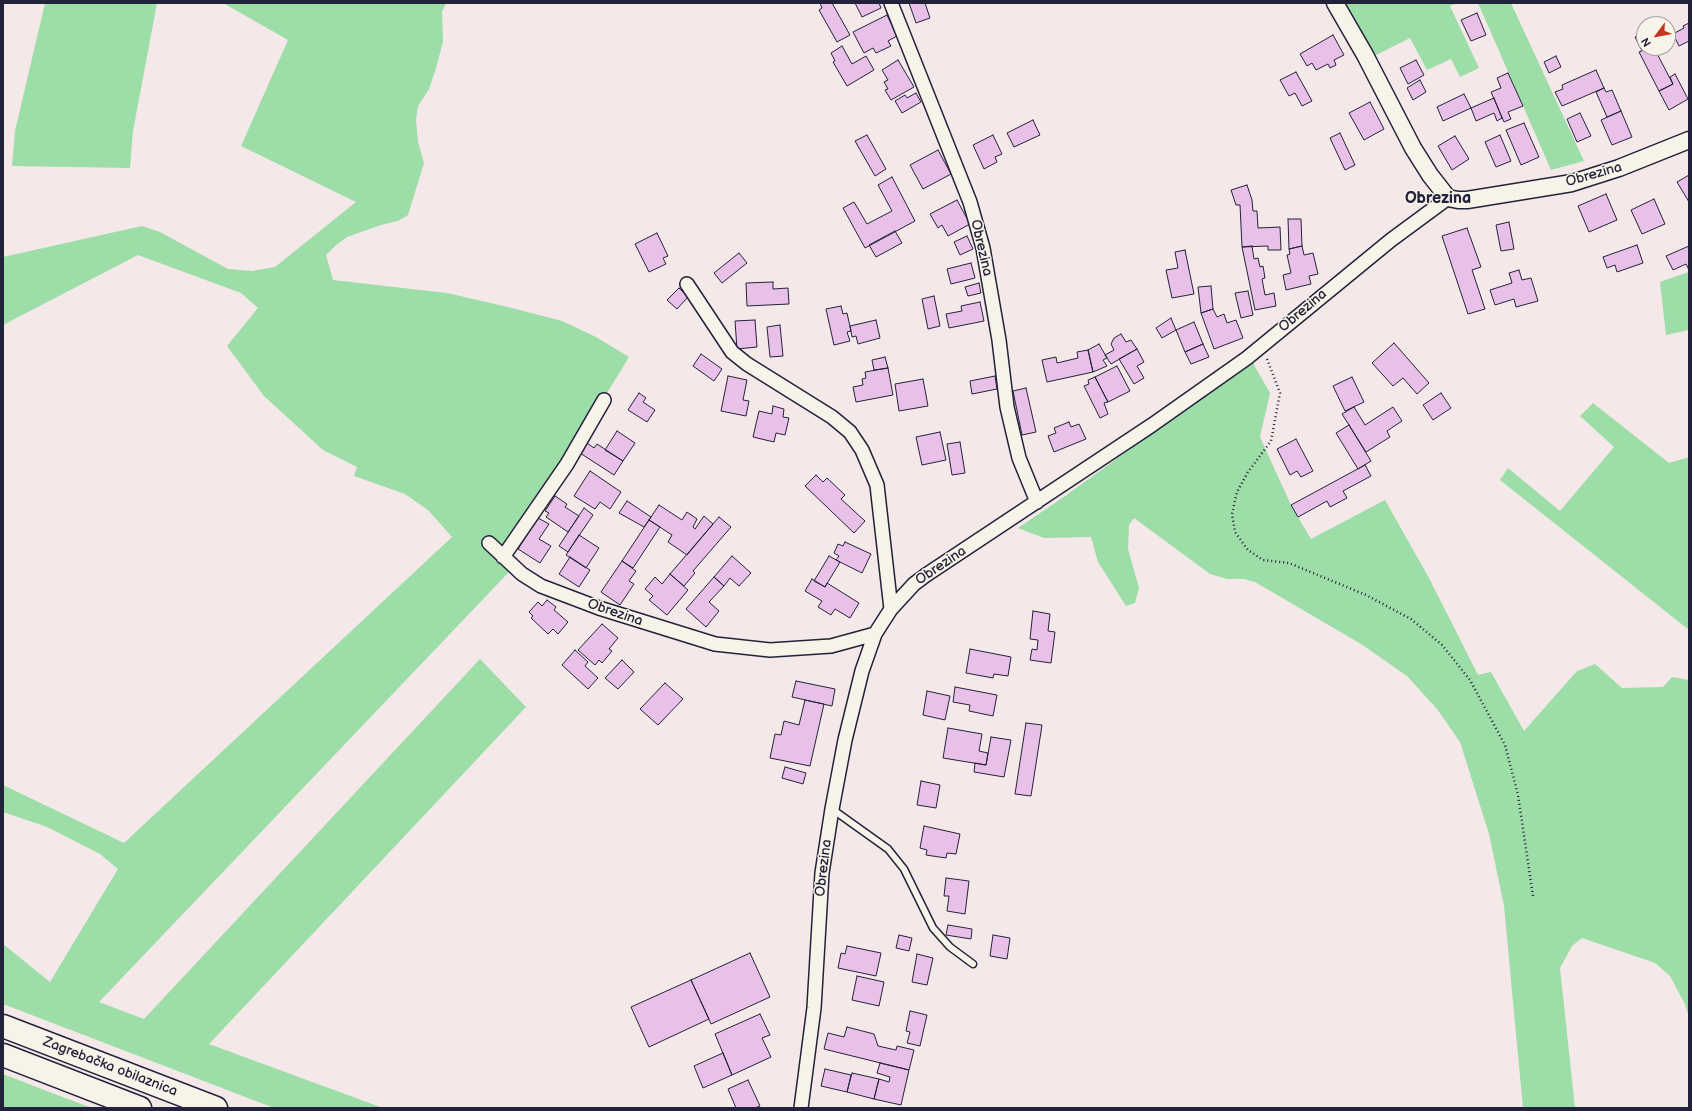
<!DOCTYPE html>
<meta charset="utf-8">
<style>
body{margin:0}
#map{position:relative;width:1692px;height:1111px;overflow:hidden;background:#f4e9e8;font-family:"Balsamiq Sans",sans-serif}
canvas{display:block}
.frame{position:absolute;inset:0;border:4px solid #22223b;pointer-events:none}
.north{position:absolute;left:1636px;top:16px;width:40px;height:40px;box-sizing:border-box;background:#f7f3e8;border:1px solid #a29fa3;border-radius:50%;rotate:238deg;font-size:11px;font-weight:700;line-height:16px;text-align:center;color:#22223b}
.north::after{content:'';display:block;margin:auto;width:14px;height:18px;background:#c8321e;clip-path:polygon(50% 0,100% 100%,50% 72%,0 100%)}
</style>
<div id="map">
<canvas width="1692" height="1111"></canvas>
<div class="frame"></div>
<div class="north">N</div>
</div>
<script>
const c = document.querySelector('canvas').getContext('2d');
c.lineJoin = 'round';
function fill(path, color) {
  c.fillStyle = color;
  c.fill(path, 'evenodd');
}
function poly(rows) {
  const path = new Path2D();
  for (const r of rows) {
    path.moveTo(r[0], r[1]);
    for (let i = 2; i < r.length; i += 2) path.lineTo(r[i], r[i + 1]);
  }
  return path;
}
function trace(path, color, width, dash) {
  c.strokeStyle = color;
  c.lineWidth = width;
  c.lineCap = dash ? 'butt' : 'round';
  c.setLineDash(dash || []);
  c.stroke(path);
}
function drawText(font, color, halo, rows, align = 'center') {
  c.font = font + ' "Balsamiq Sans",sans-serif';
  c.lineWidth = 3;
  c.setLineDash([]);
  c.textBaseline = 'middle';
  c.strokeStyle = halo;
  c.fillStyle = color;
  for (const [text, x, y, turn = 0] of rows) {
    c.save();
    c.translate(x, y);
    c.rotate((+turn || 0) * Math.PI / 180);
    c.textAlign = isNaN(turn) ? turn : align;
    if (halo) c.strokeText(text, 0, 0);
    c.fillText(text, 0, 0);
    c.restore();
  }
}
fill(poly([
 [45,3,157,3,133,131,130,168,12,166,15,131],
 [223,3,446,3,442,12,443,42,436,68,429,89,418,106,416,120,418,142,424,163,408,215,398,221,381,225,347,237,335,246,326,255,333,280,447,293,508,307,562,321,596,337,629,357,590,421,495,557,509,572,99,1002,144,1019,480,659,526,707,209,1044,383,1108,274,1108,3,1004,3,944,50,982,118,869,100,854,47,827,3,812,3,785,124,843,452,537,428,510,405,494,354,476,357,467,323,450,264,396,227,346,258,308,241,293,138,255,3,325,3,257,142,226,160,232,228,269,252,271,275,267,356,202,241,146,288,40],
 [1342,3,1458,3,1450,6,1479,68,1460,77,1451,59,1427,70,1410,38,1374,56],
 [1478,3,1511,3,1584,161,1551,170],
 [1689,272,1689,330,1666,335,1660,282],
 [1253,363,1270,393,1260,437,1291,505,1311,539,1385,500,1429,578,1478,675,1491,672,1524,731,1577,671,1595,664,1622,688,1663,687,1672,677,1689,680,1689,1017,1685,1004,1670,976,1655,963,1582,938,1572,946,1560,968,1575,1108,1523,1108,1504,906,1489,834,1460,742,1437,709,1407,676,1361,644,1255,582,1244,579,1227,579,1210,574,1134,518,1129,525,1128,549,1139,588,1135,603,1126,606,1098,562,1091,537,1044,538,1018,528,1068,494,1199,399],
 [1593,403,1669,463,1689,457,1689,630,1500,480,1508,468,1560,511,1614,447,1580,416],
 [3,1074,65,1098,92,1108,3,1108]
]), '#9ddda7');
const building = poly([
 [820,3,832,3,850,35,837,42,819,10,822,8,820,3],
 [855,3,879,3,881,8,862,17,855,3],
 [909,3,925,3,930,18,916,23,909,3],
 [1477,13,1486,35,1471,41,1461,20,1477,13],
 [887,15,897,36,888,41,891,46,876,53,873,48,864,53,853,32,887,15],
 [1689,23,1689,41,1679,46,1673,34,1684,28,1683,26,1689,23],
 [1644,32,1644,48,1654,48,1673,84,1659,91,1639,52,1642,51,1635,37,1644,32],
 [1333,35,1344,55,1334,60,1336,65,1330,68,1328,64,1316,70,1312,63,1307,66,1300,54,1333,35],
 [842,46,852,64,866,56,874,70,847,86,833,62,835,61,831,53,842,46],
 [1556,56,1561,67,1549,73,1544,62,1556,56],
 [898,60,914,87,891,100,885,90,888,89,884,82,888,80,882,70,898,60],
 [1416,60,1424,75,1408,84,1400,68,1416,60],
 [1596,70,1604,88,1562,106,1555,92,1563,89,1562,85,1596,70],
 [1296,72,1312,101,1302,106,1295,93,1289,96,1280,80,1296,72],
 [1508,73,1523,106,1508,112,1511,119,1504,122,1491,92,1501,88,1497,78,1508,73],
 [1675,74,1688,99,1669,110,1659,91,1673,84,1670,77,1675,74],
 [1420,80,1426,92,1413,100,1407,88,1420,80],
 [1604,88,1606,92,1612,90,1621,111,1607,117,1596,92,1604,88],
 [916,93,921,102,902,113,895,101,905,95,907,98,916,93],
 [1464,94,1471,108,1443,121,1437,107,1464,94],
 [1494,98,1502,118,1497,121,1494,113,1476,121,1471,108,1494,98],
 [1370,102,1384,129,1364,140,1349,113,1370,102],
 [1621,111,1632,137,1612,145,1601,120,1621,111],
 [1580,113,1591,136,1577,142,1567,119,1580,113],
 [1033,120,1040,135,1014,147,1007,133,1033,120],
 [1524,123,1539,157,1521,165,1506,130,1524,123],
 [1340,133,1355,165,1345,170,1330,138,1340,133],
 [867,135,886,169,875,176,855,141,867,135],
 [993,135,1002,154,995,157,997,162,984,169,973,145,993,135],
 [1500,135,1511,161,1496,167,1485,142,1500,135],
 [1455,136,1469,159,1452,170,1438,146,1455,136],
 [938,150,951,174,923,189,910,165,938,150],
 [1689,175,1689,202,1677,182,1689,175],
 [892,177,915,221,865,248,843,208,854,202,867,224,892,211,878,185,892,177],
 [1247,185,1252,200,1253,211,1257,211,1258,228,1280,227,1281,250,1268,250,1268,246,1242,247,1240,205,1236,205,1231,190,1247,185],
 [1606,194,1617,220,1589,232,1578,206,1606,194],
 [1654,199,1665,224,1642,234,1631,210,1654,199],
 [957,200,970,224,948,236,942,225,938,228,930,214,957,200],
 [1288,219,1301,219,1302,246,1289,249,1288,219],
 [1509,222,1514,249,1501,251,1496,225,1509,222],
 [1467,228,1481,267,1472,270,1485,309,1468,314,1442,236,1467,228],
 [895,231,902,243,876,257,869,245,895,231],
 [657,233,668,256,663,258,666,264,649,272,635,244,657,233],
 [967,236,973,249,960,255,954,242,967,236],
 [1637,245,1643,263,1617,272,1615,265,1607,268,1603,257,1637,245],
 [1252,246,1254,259,1258,258,1260,267,1263,266,1265,278,1262,279,1265,295,1274,293,1276,306,1255,310,1242,247,1252,246],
 [1302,246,1304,255,1313,253,1318,274,1309,276,1311,284,1286,290,1283,275,1291,273,1287,255,1290,254,1289,249,1302,246],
 [1689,246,1689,270,1686,264,1673,270,1666,256,1689,246],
 [1185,250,1194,294,1172,298,1166,270,1178,268,1175,252,1185,250],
 [739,253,747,263,722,283,714,273,739,253],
 [971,263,975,278,951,284,947,269,971,263],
 [1519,270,1522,280,1531,278,1538,301,1516,307,1514,299,1495,305,1490,290,1512,283,1509,273,1519,270],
 [773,282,773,289,788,288,789,304,747,306,746,283,773,282],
 [979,283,981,293,968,296,965,287,979,283],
 [1211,286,1213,309,1201,313,1198,287,1211,286],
 [679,288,688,297,677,309,667,300,679,288],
 [1248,291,1253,315,1241,318,1235,293,1248,291],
 [934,296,940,326,928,329,922,299,934,296],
 [980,302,984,321,949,328,946,314,962,311,961,306,980,302],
 [841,306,843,314,847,313,851,331,847,332,850,341,834,345,826,309,841,306],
 [1213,309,1217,317,1224,314,1227,323,1236,320,1243,338,1214,349,1201,313,1213,309],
 [1171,318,1176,330,1162,338,1156,328,1171,318],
 [755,320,757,347,737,349,735,321,755,320],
 [876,320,880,338,858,344,856,336,852,337,850,326,876,320],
 [1194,322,1203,344,1185,352,1176,330,1194,322],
 [780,325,783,356,770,357,767,327,780,325],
 [1121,334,1126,342,1131,340,1137,349,1111,364,1105,355,1114,350,1111,344,1114,338,1121,334],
 [1394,343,1429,383,1417,394,1403,378,1393,386,1372,363,1394,343],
 [1099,344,1107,358,1103,360,1107,366,1093,372,1088,350,1099,344],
 [1203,344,1209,357,1191,364,1185,352,1203,344],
 [1137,349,1144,362,1137,366,1144,378,1134,384,1119,359,1137,349],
 [1088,350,1093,372,1047,382,1042,360,1056,357,1057,363,1078,358,1077,352,1088,350],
 [701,354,722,369,714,381,693,366,701,354],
 [885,357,888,368,874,370,872,360,885,357],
 [1117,366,1130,391,1108,402,1095,377,1117,366],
 [888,368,893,395,856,402,853,387,863,385,862,379,866,378,865,372,888,368],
 [728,376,747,380,743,400,749,401,746,416,721,411,728,376],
 [995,376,997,389,972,394,970,381,995,376],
 [1095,377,1108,402,1104,403,1108,414,1100,418,1084,386,1089,384,1088,380,1095,377],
 [1352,377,1364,402,1345,411,1333,386,1352,377],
 [923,379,928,406,899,411,895,384,923,379],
 [1026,388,1036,432,1022,435,1013,391,1026,388],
 [639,393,646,398,643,402,655,410,647,422,628,410,639,393],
 [1441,393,1451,408,1433,420,1423,405,1441,393],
 [773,406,784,409,783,417,789,418,785,435,776,433,774,442,753,437,759,411,772,414,773,406],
 [1354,407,1365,425,1393,407,1402,421,1387,431,1390,437,1366,452,1342,414,1354,407],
 [1069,422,1071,427,1079,424,1086,439,1054,452,1048,436,1056,433,1054,428,1069,422],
 [1349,425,1371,461,1358,469,1336,433,1349,425],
 [617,431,635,443,623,461,605,450,617,431],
 [940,432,946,460,922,465,916,437,940,432],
 [1296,439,1313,471,1301,477,1297,471,1290,475,1277,449,1296,439],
 [960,442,965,473,952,475,947,444,960,442],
 [587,443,594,448,597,444,623,461,614,475,580,453,587,443],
 [1365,465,1371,476,1343,491,1347,498,1330,507,1327,501,1298,517,1291,505,1365,465],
 [590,471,621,492,610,509,600,502,595,509,574,496,590,471],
 [816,475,823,482,827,478,845,495,841,499,865,521,854,533,805,486,816,475],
 [555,496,567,504,565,507,579,516,568,532,546,517,549,513,545,511,555,496],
 [627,501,651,517,644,527,619,513,627,501],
 [659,505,682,520,687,512,697,519,693,527,695,529,704,516,713,524,687,555,668,542,672,535,649,520,659,505],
 [584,508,593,515,568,552,559,546,584,508],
 [719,517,731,527,693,571,695,573,684,586,670,574,719,517],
 [538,518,549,524,539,539,551,546,540,563,518,549,538,518],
 [649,520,660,527,633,568,622,561,649,520],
 [579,535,599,548,586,568,566,555,579,535],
 [845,542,871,554,862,573,836,560,839,556,834,553,838,544,843,546,845,542],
 [732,556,751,573,739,586,730,578,724,586,714,577,732,556],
 [829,556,840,562,825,587,814,581,829,556],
 [570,557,590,570,579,587,559,574,570,557],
 [622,561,636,571,629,581,634,584,620,605,601,592,622,561],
 [670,574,688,590,667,615,649,600,653,596,645,589,655,577,662,584,670,574],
 [714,577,724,586,709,602,719,611,706,627,686,609,714,577],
 [812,579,825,587,827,583,859,603,850,618,835,609,831,615,818,607,822,601,805,591,812,579],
 [547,600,556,607,554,610,568,622,558,634,553,629,548,634,531,618,533,616,529,612,538,602,542,606,547,600],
 [1033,611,1050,614,1048,631,1055,632,1051,663,1030,660,1032,649,1037,650,1038,640,1030,639,1033,611],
 [602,624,618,638,609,649,612,651,602,663,599,660,595,665,578,650,602,624],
 [970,649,1011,657,1008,676,994,674,993,678,966,673,970,649],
 [575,650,588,662,585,666,598,678,588,689,562,665,575,650],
 [622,660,634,672,618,689,605,678,622,660],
 [796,681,835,689,832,706,792,697,796,681],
 [665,683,683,699,658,725,640,709,665,683],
 [955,687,997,695,993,716,969,711,970,705,953,702,955,687],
 [927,691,950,696,945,720,923,715,927,691],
 [805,700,824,704,810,766,770,758,775,734,781,735,784,721,799,725,805,700],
 [1026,723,1042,725,1031,796,1015,794,1026,723],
 [948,728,982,734,979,751,988,753,986,765,943,758,948,728],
 [991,737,1011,740,1004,777,974,772,975,763,986,765,991,737],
 [785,767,806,773,803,784,782,778,785,767],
 [921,781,940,785,936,808,917,805,921,781],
 [924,826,960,834,956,854,947,853,946,858,926,855,927,850,920,848,924,826],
 [946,878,969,881,965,914,947,911,949,896,944,896,946,878],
 [948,925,972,929,971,939,946,935,948,925],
 [899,935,912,938,909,951,896,948,899,935],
 [993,935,1010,938,1007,959,990,956,993,935],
 [847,946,881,953,876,976,838,968,841,953,845,954,847,946],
 [750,953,770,997,711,1024,691,980,750,953],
 [917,954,933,958,927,985,912,982,917,954],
 [857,976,884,982,879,1006,852,1000,857,976],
 [691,980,709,1019,649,1047,631,1007,691,980],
 [910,1011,927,1015,920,1046,907,1043,910,1032,906,1031,910,1011],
 [760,1014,770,1035,762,1038,771,1057,732,1075,715,1034,760,1014],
 [847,1027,874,1034,878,1046,896,1050,897,1046,914,1050,909,1070,824,1049,828,1033,844,1037,847,1027],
 [723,1053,732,1075,703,1088,694,1066,723,1053],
 [880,1063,909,1070,901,1105,874,1099,879,1079,889,1082,890,1077,877,1073,880,1063],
 [825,1069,851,1075,847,1092,821,1086,825,1069],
 [852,1073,879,1079,874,1099,847,1092,852,1073],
 [748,1080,760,1106,755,1108,736,1108,728,1089,748,1080]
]);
fill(building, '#e9c0e7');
trace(building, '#22223b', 1);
const service = poly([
 [832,809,888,849,904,869,933,928,950,947,973,964]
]);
const minor = poly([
 [891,3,970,202,983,248,999,340,1007,407,1019,458,1037,502],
 [687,284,732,352,747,364,832,417,850,432,862,450,877,485,891,609],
 [489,543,522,574,541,586,599,608,715,644,770,650,831,646,875,634],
 [503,557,567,464,604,400],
 [801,1108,814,1008,822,873,832,809,845,740,862,671,875,634,891,609,914,584,926,575,1152,425,1247,358,1391,240,1448,198]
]);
const tertiary = poly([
 [1335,3,1365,55,1413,148,1430,175,1448,198,1458,200,1467,200,1572,183,1619,168,1689,140]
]);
const motorway = poly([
 [3,1026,216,1108],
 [3,1055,140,1108]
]);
trace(service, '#22223b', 9);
trace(minor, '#22223b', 16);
trace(tertiary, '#22223b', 19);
trace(motorway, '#22223b', 25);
trace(poly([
 [1267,359,1280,393,1271,441,1248,472,1237,492,1232,514,1235,532,1248,550,1263,560,1289,563,1366,595,1411,619,1442,645,1470,680,1505,745,1518,795,1533,896]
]), '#22223b', 2.5, [1, 3]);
trace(service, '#f7f3e8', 6);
trace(minor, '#f7f3e8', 13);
trace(tertiary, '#f7f3e8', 16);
trace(motorway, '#f7f3e8', 22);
drawText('14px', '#22223b', '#f7f3e8', [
 ["Obrezina",1594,175,-16],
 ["Obrezina",981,248,77],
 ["Obrezina",1303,311,-40],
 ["Obrezina",941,566,-34],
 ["Obrezina",615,613,19],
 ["Obrezina",824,868,-83],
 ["Zagrebačka obilaznica",110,1067,21]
]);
drawText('bold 16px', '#22223b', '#f7f3e8', [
 ["Obrezina",1438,199]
]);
</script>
